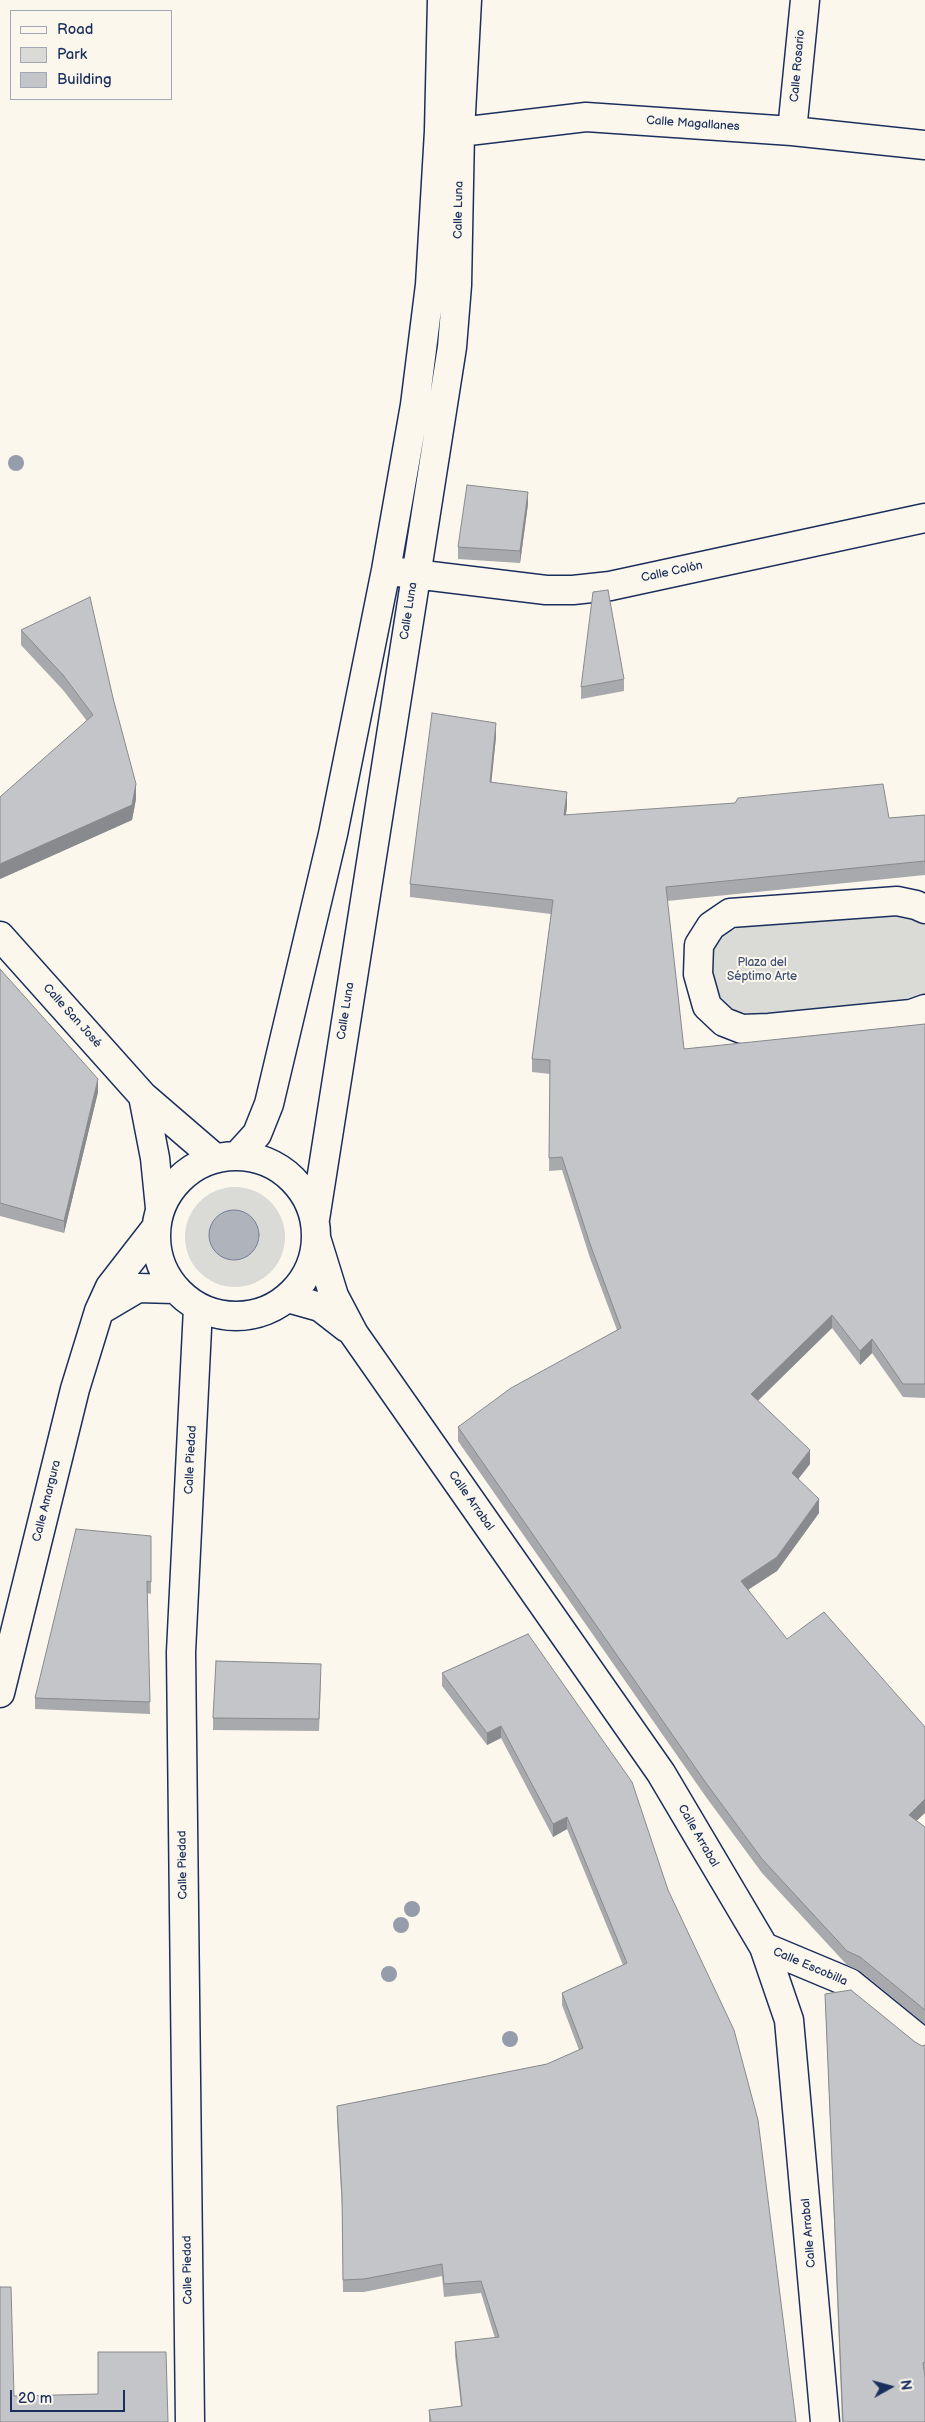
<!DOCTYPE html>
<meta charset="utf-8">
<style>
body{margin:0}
#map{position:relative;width:925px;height:2422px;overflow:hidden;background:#fbf7ec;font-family:"Balsamiq Sans",sans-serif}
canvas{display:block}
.legend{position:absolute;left:10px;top:10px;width:162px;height:90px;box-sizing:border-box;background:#fbf7ec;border:1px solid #a1a7b3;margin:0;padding:6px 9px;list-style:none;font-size:15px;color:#1b2f5e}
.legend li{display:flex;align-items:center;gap:10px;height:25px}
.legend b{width:25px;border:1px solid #a1a7b3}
.north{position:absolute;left:865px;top:2362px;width:50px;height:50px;-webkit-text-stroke:4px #fbf7ec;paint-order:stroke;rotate:83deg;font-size:14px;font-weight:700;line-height:20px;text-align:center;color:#1b2f5e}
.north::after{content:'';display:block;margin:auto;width:18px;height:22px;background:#1b2f5e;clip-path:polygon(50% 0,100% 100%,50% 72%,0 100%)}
.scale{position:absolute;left:10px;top:2390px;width:115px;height:22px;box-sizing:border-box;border:2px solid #1b2f5e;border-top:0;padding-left:6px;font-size:15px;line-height:18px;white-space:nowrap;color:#1b2f5e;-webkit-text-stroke:4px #fbf7ec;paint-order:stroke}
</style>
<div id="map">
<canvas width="925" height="2422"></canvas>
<ul class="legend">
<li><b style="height:6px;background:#fbf7ec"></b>Road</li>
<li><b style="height:14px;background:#dadad7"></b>Park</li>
<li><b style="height:14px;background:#c3c5c9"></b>Building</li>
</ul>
<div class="north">N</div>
<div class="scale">20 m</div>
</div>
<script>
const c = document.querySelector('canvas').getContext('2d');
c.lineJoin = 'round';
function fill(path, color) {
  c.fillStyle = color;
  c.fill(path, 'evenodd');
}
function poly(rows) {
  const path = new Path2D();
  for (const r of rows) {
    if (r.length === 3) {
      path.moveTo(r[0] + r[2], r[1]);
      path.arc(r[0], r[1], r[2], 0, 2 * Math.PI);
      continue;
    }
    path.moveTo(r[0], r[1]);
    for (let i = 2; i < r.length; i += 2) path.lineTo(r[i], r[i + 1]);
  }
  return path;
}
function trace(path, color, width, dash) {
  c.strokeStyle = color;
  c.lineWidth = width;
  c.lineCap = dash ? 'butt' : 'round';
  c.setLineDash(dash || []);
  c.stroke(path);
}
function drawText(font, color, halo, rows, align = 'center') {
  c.font = font + ' "Balsamiq Sans",sans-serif';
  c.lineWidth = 4;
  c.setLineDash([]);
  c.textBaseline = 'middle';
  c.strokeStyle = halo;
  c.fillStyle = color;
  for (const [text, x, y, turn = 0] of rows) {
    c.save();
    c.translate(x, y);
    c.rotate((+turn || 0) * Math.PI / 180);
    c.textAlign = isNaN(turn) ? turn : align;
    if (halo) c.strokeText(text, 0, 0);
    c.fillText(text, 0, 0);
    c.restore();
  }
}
fill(poly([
 [898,915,925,925,925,994,920,997,755,1015,728,1009,713,988,709,955,721,937,739,927],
 [235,1237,50]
]), '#dadad7');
const water = poly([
 [234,1235,25]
]);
fill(water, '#afb3bb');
trace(water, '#747e96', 1);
const minor = poly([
 [444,131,460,132,586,117,792,131,925,145],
 [792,131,805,0],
 [398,572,546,590,573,590,610,586,925,518],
 [925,909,916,905,897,901,730,913,711,926,699,945,698,974,707,1006,724,1022,742,1029,769,1028,911,1014,925,1009],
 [0,936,143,1096,215,1158],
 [143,1096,155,1158,160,1208],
 [238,1155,257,1134,269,1104,333,834,386,570,415,405,430,285,439,131,442,0],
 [236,1236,80],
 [315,1219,452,347,457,285,460,132,467,0],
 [317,1241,334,1296,354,1334,661,1773,764,1947,789,2020,825,2422],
 [288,1298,320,1307,347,1328],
 [99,1311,138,1288,174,1289],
 [0,1693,75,1389,99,1311,110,1287,155,1229],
 [764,1947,850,1983,925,2044],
 [190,2422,181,1652,198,1308]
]);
trace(minor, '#1b2f5e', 31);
trace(minor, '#fbf7ec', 28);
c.fillStyle = '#959cab';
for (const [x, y] of [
 [16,463],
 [412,1909],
 [401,1925],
 [389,1974],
 [510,2039]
]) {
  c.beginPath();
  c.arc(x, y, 8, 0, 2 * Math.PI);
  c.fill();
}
fill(poly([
 [528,504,520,563,458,559,458,547],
 [21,630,113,698,136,799,132,820,0,879,0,797,87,721,63,690,21,645],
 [624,679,624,691,581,699,581,687],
 [496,737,491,782,567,806,566,815,889,818,925,815,925,875,667,901,684,1049,925,1024,925,1398,903,1397,872,1353,860,1365,832,1328,758,1401,810,1464,798,1479,819,1513,777,1571,748,1590,917,1821,925,1827,925,2024,860,1971,847,1965,762,1873,706,1797,458,1441,458,1427,617,1330,590,1258,562,1170,549,1171,550,1074,532,1072,532,1059,551,914,410,897,410,884],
 [0,969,98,1092,64,1233,0,1216],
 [151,1536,151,1594,147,1593,150,1714,35,1709,35,1698],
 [528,1634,796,2422,429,2422,429,2410,461,2406,455,2355,455,2342,495,2338,481,2293,444,2297,442,2276,364,2292,343,2292,342,2209,337,2119,337,2106,547,2064,579,2050,562,2005,562,1993,623,1965,567,1829,553,1837,501,1738,487,1745,442,1686,442,1673],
 [321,1676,319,1731,213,1730,213,1718],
 [825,1994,915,2042,922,2046,925,2045,925,2422,842,2422]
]), '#a8a9ad');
fill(poly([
 [528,492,528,504,520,563,520,551],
 [496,723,496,737,490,796,490,782],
 [136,784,136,799,132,820,0,879,0,864],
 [567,792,567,806,564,829,564,815],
 [98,1079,98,1092,64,1233,64,1221],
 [832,1315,832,1328,751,1407,751,1394],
 [872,1339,872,1353,860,1365,860,1351],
 [810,1450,810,1464,792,1487,792,1473],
 [819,1499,819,1513,777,1571,741,1594,741,1581],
 [501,1726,501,1738,487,1745,487,1733],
 [925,1799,925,1813,909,1828,909,1815],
 [567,1817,567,1829,553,1837,553,1824]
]), '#888a8d');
const building = poly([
 [467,485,528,492,520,551,458,547,467,485],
 [608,590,624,679,581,687,593,592,608,590],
 [90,597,113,698,136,784,132,805,0,864,0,797,93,715,63,675,21,630,90,597],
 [432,713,496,723,490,782,567,792,564,815,735,803,738,798,883,784,889,818,925,815,925,861,666,887,684,1049,925,1024,925,1384,903,1384,872,1339,860,1351,832,1315,751,1394,810,1450,792,1473,819,1499,777,1557,741,1581,787,1639,824,1612,925,1727,925,1799,909,1815,925,1827,925,2010,860,1957,847,1951,762,1859,706,1783,458,1427,511,1388,621,1328,590,1244,562,1157,549,1158,550,1060,532,1059,553,900,410,884,432,713],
 [0,969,98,1079,64,1221,0,1203,0,969],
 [76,1529,151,1536,151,1582,147,1581,150,1702,35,1698,76,1529],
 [528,1634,632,1782,668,1890,734,2030,758,2120,796,2422,431,2422,429,2410,462,2406,455,2342,499,2337,481,2281,444,2284,442,2264,364,2279,343,2280,342,2196,337,2106,547,2064,583,2048,562,1993,627,1963,567,1817,553,1824,501,1726,487,1733,442,1673,528,1634],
 [216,1661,321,1664,319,1719,213,1718,216,1661],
 [851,1990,915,2042,922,2046,925,2045,925,2362,923,2363,925,2377,925,2422,843,2422,825,1994,851,1990],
 [0,2287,11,2287,14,2396,98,2394,98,2352,166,2352,168,2422,0,2422,0,2287]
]);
fill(building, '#c3c5c9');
trace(building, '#888a8d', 1);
drawText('12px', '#1b2f5e', '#fbf7ec', [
 ["Calle Rosario",798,66,-85],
 ["Calle Magallanes",693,124,4],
 ["Calle Luna",459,210,-89],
 ["Calle Colón",672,572,-12],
 ["Calle Luna",409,611,-81],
 ["Calle Luna",346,1011,-81],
 ["Calle San José",72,1016,48],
 ["Calle Piedad",191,1460,-87],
 ["Calle Amargura",47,1501,-76],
 ["Calle Arrabal",471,1501,55],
 ["Calle Arrabal",698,1836,60],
 ["Calle Piedad",183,1865,-91],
 ["Calle Escobilla",810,1967,23],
 ["Calle Arrabal",809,2233,-95],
 ["Calle Piedad",188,2270,-91]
]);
drawText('12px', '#415176', '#fbf7ec', [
 ["Plaza del",762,963],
 ["Séptimo Arte",762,977]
]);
</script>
